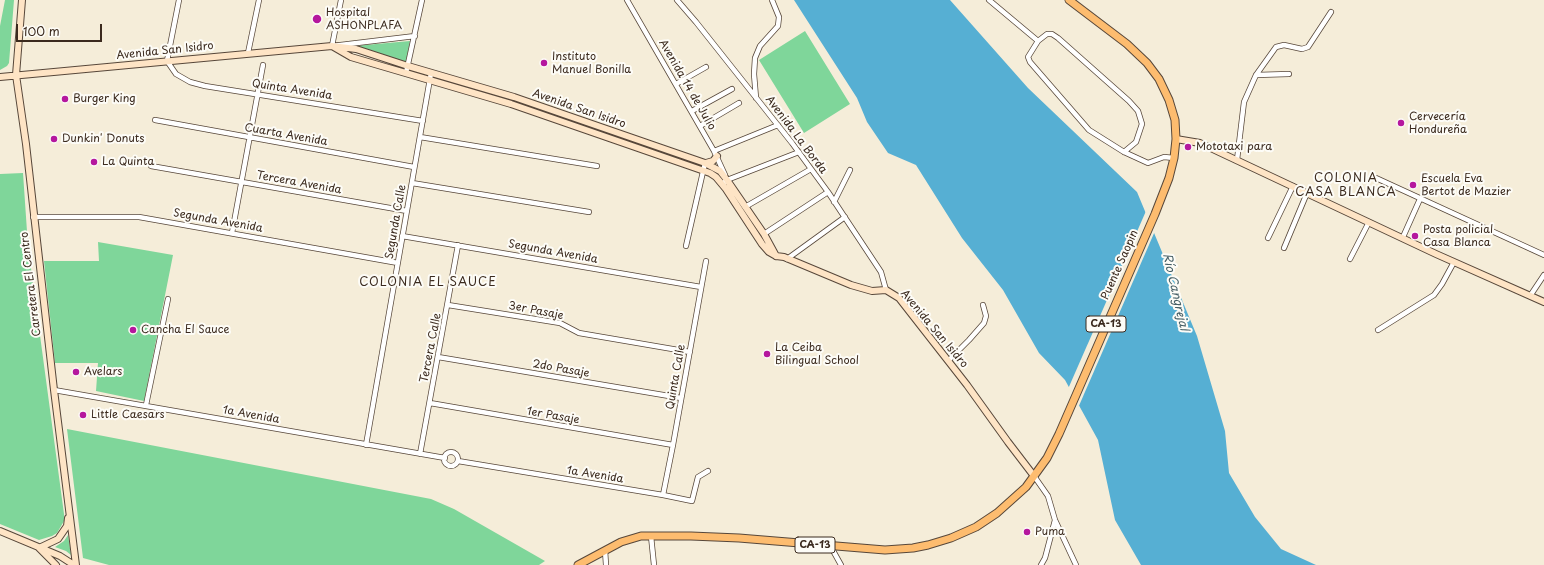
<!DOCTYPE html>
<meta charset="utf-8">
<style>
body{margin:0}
#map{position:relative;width:1544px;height:565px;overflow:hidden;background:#f5edd9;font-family:"Playpen Sans",sans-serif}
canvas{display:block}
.scale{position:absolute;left:16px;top:24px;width:86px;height:18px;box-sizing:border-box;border:2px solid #3b2a1e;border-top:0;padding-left:5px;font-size:12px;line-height:14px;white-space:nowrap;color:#3b2a1e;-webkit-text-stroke:3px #fdfcf7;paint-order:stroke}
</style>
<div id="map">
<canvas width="1544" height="565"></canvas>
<div class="scale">100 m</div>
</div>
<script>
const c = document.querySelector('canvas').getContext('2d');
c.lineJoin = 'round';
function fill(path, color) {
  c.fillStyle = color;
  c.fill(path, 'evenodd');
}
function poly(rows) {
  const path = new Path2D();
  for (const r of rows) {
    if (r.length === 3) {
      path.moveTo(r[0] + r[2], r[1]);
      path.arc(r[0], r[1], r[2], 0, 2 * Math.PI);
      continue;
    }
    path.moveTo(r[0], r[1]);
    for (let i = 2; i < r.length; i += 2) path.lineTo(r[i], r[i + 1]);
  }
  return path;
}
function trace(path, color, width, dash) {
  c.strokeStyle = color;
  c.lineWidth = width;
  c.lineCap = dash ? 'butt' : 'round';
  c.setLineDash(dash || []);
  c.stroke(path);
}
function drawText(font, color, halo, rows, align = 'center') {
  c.font = font + ' "Playpen Sans",sans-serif';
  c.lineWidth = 4;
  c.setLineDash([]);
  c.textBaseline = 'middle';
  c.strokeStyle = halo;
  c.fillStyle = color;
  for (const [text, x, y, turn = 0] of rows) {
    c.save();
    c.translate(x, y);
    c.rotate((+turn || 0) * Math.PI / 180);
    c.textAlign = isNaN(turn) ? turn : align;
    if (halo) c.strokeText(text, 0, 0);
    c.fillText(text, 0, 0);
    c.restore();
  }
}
fill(poly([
 [5,0,14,0,9,63,7,66,0,70,0,26],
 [805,31,850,104,804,133,759,60],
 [410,41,406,62,354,46],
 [23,173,28,246,64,514,64,521,57,533,52,536,39,540,0,524,0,174],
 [98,242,173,255,144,401,96,391,98,363,55,363,44,261,99,261],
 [67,429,431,499,454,509,545,561,539,565,109,565,83,558],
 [68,535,71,555,66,551,55,547,64,541]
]), '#7fd69a');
fill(poly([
 [794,0,950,0,1028,88,1137,192,1197,336,1225,431,1229,473,1255,517,1281,549,1316,565,1141,565,1115,520,1098,440,1065,380,1039,353,1003,290,962,238,916,165,888,153,867,122,857,98]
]), '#56afd3');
fill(poly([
 [1146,211,1155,231,1078,408,1068,389]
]), '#f5edd9');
const street = poly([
 [179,0,167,61,176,74,190,82,205,86,423,121],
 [341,0,332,46,415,36],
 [627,0,714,151,725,175],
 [677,0,696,22,792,143,828,192,881,272,886,290],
 [989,0,1038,41],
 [248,53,259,0],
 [406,73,422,0],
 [1256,75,1289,74],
 [676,84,706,67],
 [756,98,754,74,755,58,760,46,778,26,779,17,772,0],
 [692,111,732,89],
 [155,120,414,167],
 [700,126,739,103],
 [420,137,597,166],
 [714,151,778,125],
 [1124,152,1136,142,1142,124,1138,111,1129,101,1058,38,1052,34,1047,34,1038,41,1028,57,1030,62,1089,130,1124,152,1148,163,1164,157,1174,158],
 [1237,160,1244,102,1256,75,1276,47,1284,45,1302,49,1308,47,1331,12],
 [151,166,407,211],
 [1376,178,1544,255],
 [412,183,589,212],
 [722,184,727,180,799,152],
 [834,202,850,170],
 [745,207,811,169],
 [33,217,139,217,398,263],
 [232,233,263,65],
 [764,234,828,192],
 [402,236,701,287],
 [1403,237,1420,199],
 [1268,238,1293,186],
 [686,246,705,163],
 [1284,248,1307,193],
 [787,259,845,217],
 [1350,259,1369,222],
 [1530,296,1544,275],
 [448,305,560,323,579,333,690,352],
 [1378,330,1434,295,1442,284,1454,262],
 [438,357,681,398],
 [948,361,969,340,984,323,986,316,983,305],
 [54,390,445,458],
 [430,403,673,445],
 [146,405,168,299],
 [366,445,431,73],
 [451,459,7],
 [420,454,458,245],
 [458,461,663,495,692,501,698,477,708,471],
 [1034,476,1048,496,1055,520,1076,565],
 [663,495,673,445,706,261],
 [651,536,654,565],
 [831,547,841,565],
 [605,550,606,565],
 [1041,565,1045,558,1055,520]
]);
const secondary = poly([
 [22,0,16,75,26,144,54,390,76,565],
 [332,46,351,57,511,104,710,173,716,177,726,189,762,244,769,252,776,256,784,257,851,285,872,291,886,290,899,298,967,385,1008,442,1034,476],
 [0,77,332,46,356,49,408,66,514,97,705,163,720,171,727,180,764,234,776,256],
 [1176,139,1200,143,1436,254,1544,302],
 [706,163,713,161,717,156],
 [0,531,60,556,74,565],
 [56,565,39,548,58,539,67,526,68,518]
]);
const primary = poly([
 [578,565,621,542,641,536,691,536,739,538,885,550,913,548,928,545,951,538,976,527,997,513,1026,487,1047,458,1059,434,1155,214,1169,178,1174,158,1176,139,1175,120,1169,100,1159,79,1147,63,1127,44,1069,0]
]);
trace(street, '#57473a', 6);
trace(secondary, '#57473a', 8);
trace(primary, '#57473a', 9);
trace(street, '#fff', 4.5);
trace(secondary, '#fee4c5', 6);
trace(primary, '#fdbc6f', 7);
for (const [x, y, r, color] of [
 [317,19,5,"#b5179e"],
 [544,63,4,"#b5179e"],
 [65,99,4,"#b5179e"],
 [1401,123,4,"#b5179e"],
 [54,139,4,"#b5179e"],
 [1188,147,4,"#b5179e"],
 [94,162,4,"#b5179e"],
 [1413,185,4,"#b5179e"],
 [1415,236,4,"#b5179e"],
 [133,330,4,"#b5179e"],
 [767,354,4,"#b5179e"],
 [76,372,4,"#b5179e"],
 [83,415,4,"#b5179e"],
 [1027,532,4,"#b5179e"]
]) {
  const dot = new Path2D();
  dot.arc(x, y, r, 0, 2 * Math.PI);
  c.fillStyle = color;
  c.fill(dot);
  trace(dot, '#fdfcf7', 1.5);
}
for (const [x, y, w] of [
 [1106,324,40],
 [815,545,40]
]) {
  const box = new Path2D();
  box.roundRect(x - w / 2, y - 8, w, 16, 3);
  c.fillStyle = '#fdfcf7';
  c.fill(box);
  trace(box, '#3b2a1e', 1);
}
drawText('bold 10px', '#3b2a1e', null, [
 ["CA-13",1106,324],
 ["CA-13",815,545]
]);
drawText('11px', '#3b2a1e', '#fdfcf7', [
 ["Hospital",326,13],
 ["ASHONPLAFA",326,26],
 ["Instituto",552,57],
 ["Manuel Bonilla",552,70],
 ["Burger King",73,99],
 ["Cervecería",1409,117],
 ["Hondureña",1409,130],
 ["Dunkin' Donuts",62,139],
 ["Mototaxi para",1196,147],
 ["La Quinta",102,162],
 ["Escuela Eva",1421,179],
 ["Bertot de Mazier",1421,192],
 ["Posta policial",1423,230],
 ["Casa Blanca",1423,243],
 ["Cancha El Sauce",141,330],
 ["La Ceiba",775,348],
 ["Bilingual School",775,361],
 ["Avelars",84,372],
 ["Little Caesars",91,415],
 ["Puma",1035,532]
], 'left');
drawText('11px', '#3b2a1e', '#fdfcf7', [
 ["Avenida San Isidro",165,51,-6],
 ["Avenida 14 de Julio",687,85,60],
 ["Quinta Avenida",292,90,9],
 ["Avenida San Isidro",579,109,19],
 ["Cuarta Avenida",286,135,10],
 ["Avenida La Borda",796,135,53],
 ["Tercera Avenida",299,183,10],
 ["Segunda Avenida",218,221,10],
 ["Segunda Calle",396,222,-80],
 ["Segunda Avenida",553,252,10],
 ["Puente Saopin",1120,265,-66],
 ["Carretera El Centro",31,284,-97],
 ["3er Pasaje",536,311,11],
 ["Avenida San Isidro",934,329,50],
 ["Tercera Calle",431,348,-79],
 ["2do Pasaje",561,369,10],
 ["Quinta Calle",676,377,-80],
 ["1a Avenida",251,415,10],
 ["1er Pasaje",553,416,10],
 ["1a Avenida",595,475,9]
]);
c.letterSpacing = '1px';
drawText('12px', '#3b2a1e', '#fdfcf7', [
 ["COLONIA",1346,179],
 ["CASA BLANCA",1346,193],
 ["COLONIA EL SAUCE",428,283]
]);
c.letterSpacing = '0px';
drawText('italic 12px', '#465f66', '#fdfcf7', [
 ["Río Cangrejal",1175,292,77]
]);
</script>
